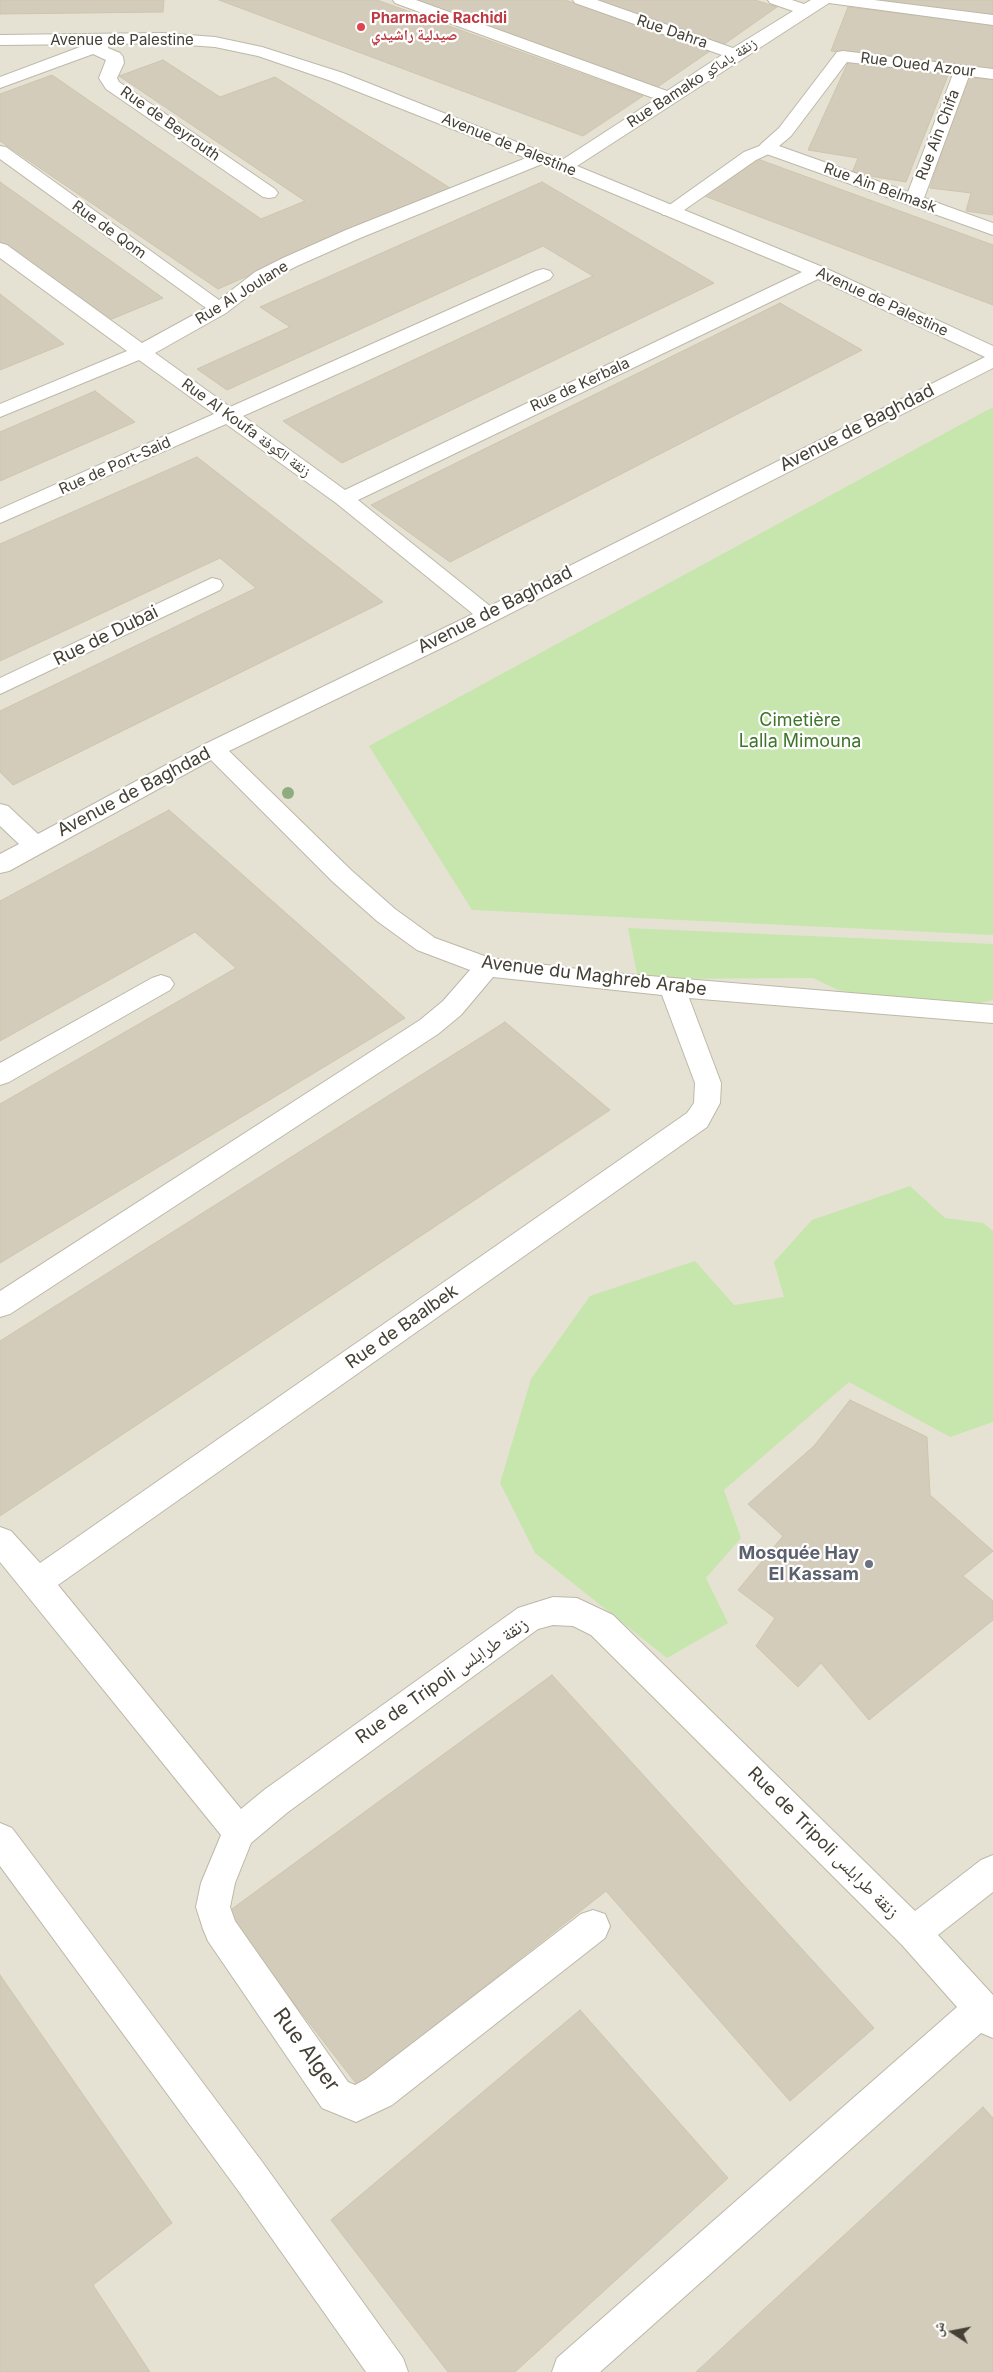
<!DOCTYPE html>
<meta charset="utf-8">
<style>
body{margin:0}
#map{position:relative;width:993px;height:2372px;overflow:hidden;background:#f2f0e5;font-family:Inter,"Noto Naskh Arabic",sans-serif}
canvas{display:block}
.north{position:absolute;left:928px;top:2307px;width:50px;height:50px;-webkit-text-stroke:4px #fff;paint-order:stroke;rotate:281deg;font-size:14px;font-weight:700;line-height:20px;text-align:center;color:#454035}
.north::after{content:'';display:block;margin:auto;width:18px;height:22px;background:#454035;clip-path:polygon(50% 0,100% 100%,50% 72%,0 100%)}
</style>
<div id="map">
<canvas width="993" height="2372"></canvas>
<div class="north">ش</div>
</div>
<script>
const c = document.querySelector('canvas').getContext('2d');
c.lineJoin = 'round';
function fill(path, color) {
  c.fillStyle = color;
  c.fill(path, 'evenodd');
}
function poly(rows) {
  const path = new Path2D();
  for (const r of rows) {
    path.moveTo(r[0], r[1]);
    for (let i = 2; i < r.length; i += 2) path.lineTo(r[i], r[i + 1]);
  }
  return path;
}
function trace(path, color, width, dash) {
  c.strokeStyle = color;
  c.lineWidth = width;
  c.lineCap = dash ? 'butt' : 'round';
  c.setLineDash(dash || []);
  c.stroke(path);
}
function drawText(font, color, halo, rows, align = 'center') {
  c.font = font + ' Inter,"Noto Naskh Arabic",sans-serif';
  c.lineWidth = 4.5;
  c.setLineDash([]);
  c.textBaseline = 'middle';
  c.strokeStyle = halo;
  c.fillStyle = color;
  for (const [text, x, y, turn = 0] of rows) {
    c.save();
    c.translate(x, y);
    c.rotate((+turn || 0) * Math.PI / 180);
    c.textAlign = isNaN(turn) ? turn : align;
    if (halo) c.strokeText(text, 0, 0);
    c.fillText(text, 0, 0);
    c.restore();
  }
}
fill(poly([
 [0,0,993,0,993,2372,0,2372]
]), '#e6e2d3');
fill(poly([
 [993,407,993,935,472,910,369,746],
 [628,928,993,944,993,1000,948,1011,838,990,813,978,638,979],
 [910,1186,945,1218,983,1223,993,1231,993,1422,950,1437,849,1382,724,1490,741,1538,706,1578,728,1623,667,1658,535,1553,500,1483,531,1379,590,1296,695,1261,734,1305,784,1297,774,1262,812,1220]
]), '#c7e6ae');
const building = poly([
 [0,0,164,0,163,12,0,14,0,0],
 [219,0,377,0,643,96,583,136,219,0],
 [414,0,565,0,713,49,656,88,414,0],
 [596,0,755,0,777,7,723,45,596,0],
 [854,0,993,0,993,17,854,0],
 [848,7,993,25,993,72,831,51,848,7],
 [850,58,949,73,906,182,852,173,858,158,808,150,850,58],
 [163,60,220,97,275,77,450,188,218,289,0,141,0,94,52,75,261,219,305,201,119,76,163,60],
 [966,77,993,80,993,215,966,211,971,193,930,188,966,77],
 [755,158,993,245,993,305,702,195,755,158],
 [0,182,163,298,107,321,0,243,0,182],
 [542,182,714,283,342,463,283,421,593,276,543,246,227,390,197,369,290,327,260,307,542,182],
 [0,294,64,344,0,370,0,294],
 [780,303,862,350,450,562,371,505,780,303],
 [95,391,135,422,0,481,0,432,95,391],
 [197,457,383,602,13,785,0,772,0,711,256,588,220,558,0,661,0,544,197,457],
 [169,810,405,1018,0,1263,0,1104,236,968,195,932,0,1041,0,901,169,810],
 [505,1022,610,1110,0,1516,0,1341,505,1022],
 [850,1400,927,1437,930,1495,993,1551,963,1576,993,1601,993,1620,869,1720,821,1663,798,1687,756,1646,775,1618,738,1590,783,1536,748,1504,814,1446,850,1400],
 [552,1675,874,2028,790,2101,606,1891,358,2086,225,1914,552,1675],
 [0,1975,172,2223,93,2285,150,2372,0,2372,0,1975],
 [580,2010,728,2178,515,2372,448,2372,331,2220,580,2010],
 [983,2107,993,2118,993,2372,696,2372,983,2107]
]);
fill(building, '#d4ccba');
trace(building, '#cec5ae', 1);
const service = poly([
 [767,143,773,144,776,148,773,152,756,160,677,215,663,215,661,211,744,152,767,143]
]);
const minor = poly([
 [393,0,416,0,667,91,722,55,575,3,573,0,597,0,733,48,793,11,770,3,768,0,792,0,804,4,811,0,874,0,993,15,993,25,829,3,577,166,825,268,993,346,993,368,456,641,229,751,351,870,395,909,435,938,490,958,602,972,993,1005,993,1023,689,998,721,1083,720,1103,707,1127,58,1585,241,1809,264,1790,518,1608,553,1597,577,1598,613,1615,915,1911,981,1860,993,1855,993,1892,938,1935,993,1995,993,2038,981,2033,600,2372,552,2372,557,2358,957,2007,902,1945,591,1635,573,1626,553,1625,538,1629,288,1812,251,1843,235,1883,230,1907,235,1921,348,2082,355,2085,366,2079,581,1914,593,1910,605,1914,610,1926,605,1938,392,2105,356,2122,322,2108,208,1941,203,1929,196,1907,201,1883,221,1835,0,1562,0,1527,11,1531,40,1563,687,1113,694,1103,695,1083,662,995,493,977,461,1015,438,1034,10,1314,0,1317,0,1291,420,1020,443,1001,470,970,417,950,377,921,333,882,211,760,9,871,0,873,0,854,19,844,0,826,0,804,8,806,38,834,205,744,473,614,336,503,226,424,0,523,0,509,214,414,139,360,0,417,0,404,127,351,0,258,0,243,7,245,142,343,206,308,0,159,0,146,6,147,219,300,255,272,283,258,346,230,526,158,331,81,258,56,215,47,162,43,109,44,108,48,120,53,123,57,124,63,117,78,119,82,275,189,278,193,275,197,269,198,263,197,106,89,99,78,106,60,93,54,0,88,0,77,88,44,0,45,0,35,162,33,215,37,262,47,343,73,562,160,656,99,395,3,393,0],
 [542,164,802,272,345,490,243,416,550,279,553,275,550,271,543,269,536,271,230,407,155,353,226,313,269,280,297,266,360,238,542,164],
 [818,279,985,357,490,606,358,500,818,279],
 [843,51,993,69,993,79,969,76,924,198,993,223,993,235,761,152,758,148,761,144,779,128,837,52,843,51],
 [847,62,953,74,908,192,779,146,791,136,847,62],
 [212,578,220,580,223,585,220,590,0,694,0,678,212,578],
 [161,975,170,978,174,984,170,990,9,1082,0,1085,0,1063,152,978,161,975],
 [0,1823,12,1828,263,2163,403,2358,408,2372,366,2372,237,2189,0,1866,0,1823]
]);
trace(service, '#bdb8a8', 2);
trace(minor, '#bdb8a8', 2);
fill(service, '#fff');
fill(minor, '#fff');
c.fillStyle = '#8fac7e';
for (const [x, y] of [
 [288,793]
]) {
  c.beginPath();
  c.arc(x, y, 6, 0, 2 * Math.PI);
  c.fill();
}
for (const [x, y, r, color] of [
 [361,27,5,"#e0444e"],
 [869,1564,5,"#6b7280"]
]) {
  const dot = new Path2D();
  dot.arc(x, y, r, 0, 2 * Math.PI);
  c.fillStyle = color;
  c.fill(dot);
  trace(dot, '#fff', 2);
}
drawText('bold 15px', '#be3a42', '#fff', [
 ["Pharmacie Rachidi",371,18],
 ["صيدلية راشيدي",371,35]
], 'left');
drawText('15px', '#454035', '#fff', [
 ["Rue Dahra",672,32,19],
 ["Avenue de Palestine",122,40],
 ["Rue Oued Azour",918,65,7],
 ["Rue Bamako زنقة باماكو",692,83,-33],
 ["Rue de Beyrouth",170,124,35],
 ["Rue Ain Chifa",938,135,-69],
 ["Avenue de Palestine",509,145,22],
 ["Rue Ain Belmask",880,188,20],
 ["Rue de Qom",109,230,36],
 ["Rue Al Joulane",242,293,-32],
 ["Avenue de Palestine",882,302,25],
 ["Rue de Kerbala",580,385,-25],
 ["Rue Al Koufa زنقة الكوفة",246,428,36],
 ["Rue de Port-Said",115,466,-24]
]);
drawText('18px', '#454035', '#fff', [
 ["Avenue de Baghdad",857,428,-27],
 ["Avenue de Baghdad",495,610,-27],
 ["Rue de Dubai",106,636,-26],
 ["Avenue de Baghdad",134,792,-28],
 ["Avenue du Maghreb Arabe",594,976,7],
 ["Rue de Baalbek",402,1327,-35],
 ["Rue de Tripoli زنقة طرابلس",442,1681,-35],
 ["Rue de Tripoli زنقة طرابلس",823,1843,45]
]);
drawText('18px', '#3e7529', '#fff', [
 ["Cimetière",800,721],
 ["Lalla Mimouna",800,742]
]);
drawText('bold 18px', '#5b616d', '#fff', [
 ["Mosquée Hay",859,1554],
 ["El Kassam",859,1575]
], 'right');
drawText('21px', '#454035', '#fff', [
 ["Rue Alger",306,2050,54]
]);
</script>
